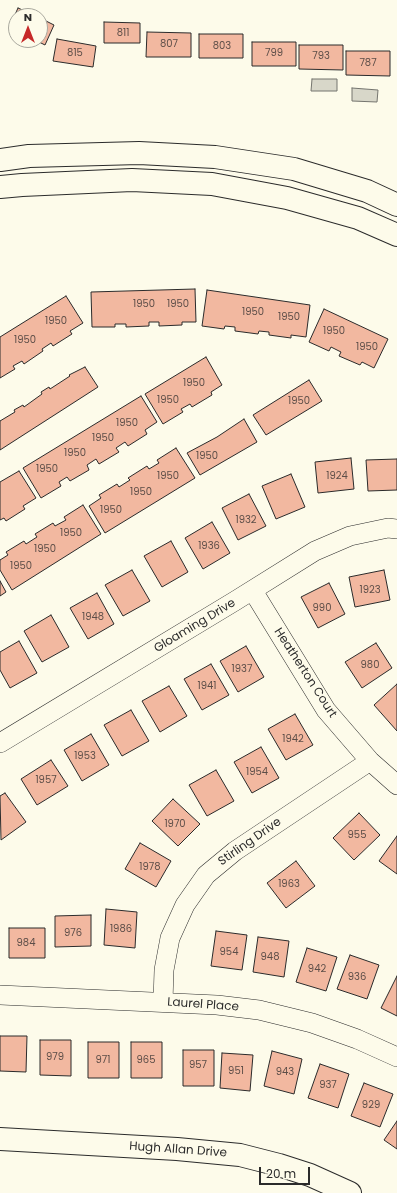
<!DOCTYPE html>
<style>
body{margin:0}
#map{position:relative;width:397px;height:1193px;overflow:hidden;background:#fdfbea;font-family:Poppins,sans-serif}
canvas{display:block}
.north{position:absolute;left:8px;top:8px;width:40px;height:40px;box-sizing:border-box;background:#fdfbea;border:1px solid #a9a89e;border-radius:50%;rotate:0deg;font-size:11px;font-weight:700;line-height:16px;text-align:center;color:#2b2b2b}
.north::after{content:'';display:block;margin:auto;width:14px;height:18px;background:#c62828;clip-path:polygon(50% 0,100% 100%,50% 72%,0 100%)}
.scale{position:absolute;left:259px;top:1167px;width:51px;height:18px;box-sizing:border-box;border:2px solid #2b2b2b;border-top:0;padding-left:5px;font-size:12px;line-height:14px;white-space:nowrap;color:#2b2b2b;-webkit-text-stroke:3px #fdfbea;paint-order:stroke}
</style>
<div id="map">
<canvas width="397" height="1193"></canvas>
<div class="north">N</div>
<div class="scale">20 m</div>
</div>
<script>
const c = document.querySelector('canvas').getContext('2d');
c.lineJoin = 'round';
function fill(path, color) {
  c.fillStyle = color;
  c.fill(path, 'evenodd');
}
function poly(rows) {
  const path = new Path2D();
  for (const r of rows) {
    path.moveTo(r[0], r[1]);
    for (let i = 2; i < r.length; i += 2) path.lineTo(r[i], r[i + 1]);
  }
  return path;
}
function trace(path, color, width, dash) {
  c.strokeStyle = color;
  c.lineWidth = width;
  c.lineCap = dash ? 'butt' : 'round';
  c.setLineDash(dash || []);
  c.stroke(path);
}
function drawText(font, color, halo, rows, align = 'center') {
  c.font = font + ' Poppins,sans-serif';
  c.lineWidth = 3;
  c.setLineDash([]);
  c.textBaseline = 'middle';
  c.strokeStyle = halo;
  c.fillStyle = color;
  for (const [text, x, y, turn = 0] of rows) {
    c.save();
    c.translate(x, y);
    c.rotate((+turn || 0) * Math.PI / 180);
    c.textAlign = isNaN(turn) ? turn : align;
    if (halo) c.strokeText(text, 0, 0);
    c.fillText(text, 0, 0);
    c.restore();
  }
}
const water = poly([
 [312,79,337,79,337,91,311,91,312,79],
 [352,88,378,90,377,102,352,101,352,88]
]);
fill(water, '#d8d7c9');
trace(water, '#74746e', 1);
const building = poly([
 [18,8,36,16,16,16,16,31,9,28,18,8],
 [40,18,54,25,45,45,35,40,40,40,40,18],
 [104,22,140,23,140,43,104,43,104,22],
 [147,32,191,33,191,57,146,57,147,32],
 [199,34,243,34,243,58,199,58,199,34],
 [57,39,96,46,93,67,53,61,57,39],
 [252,42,296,42,296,66,252,66,252,42],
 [299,45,343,45,343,70,299,69,299,45],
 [346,51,390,51,390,76,346,75,346,51],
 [195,289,196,322,182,322,182,325,159,326,159,322,149,322,149,326,126,327,126,324,115,324,115,327,92,327,91,292,195,289],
 [207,290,310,305,306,337,291,335,291,338,269,335,269,332,259,331,258,334,235,331,235,327,225,326,224,329,202,326,207,290],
 [66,296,83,323,70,331,72,334,53,346,51,343,42,349,43,351,24,364,22,361,13,366,15,369,0,378,0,337,66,296],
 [324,309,388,339,374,368,362,362,360,365,339,356,341,352,331,347,329,351,309,342,324,309],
 [206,357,222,385,211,392,212,395,192,407,190,404,181,409,183,412,163,424,145,394,206,357],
 [85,367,98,387,0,450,0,421,15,412,14,410,23,405,24,407,42,394,41,392,49,387,50,389,70,376,69,375,85,367],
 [309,380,322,401,266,435,253,415,309,380],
 [141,396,157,422,145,430,147,434,128,446,125,442,116,448,119,452,99,464,96,459,87,465,89,470,70,481,67,477,59,482,61,486,41,498,23,468,141,396],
 [244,419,257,442,200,475,187,453,217,437,244,419],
 [176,448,195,478,105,533,89,506,101,498,99,495,117,484,119,487,130,480,128,478,147,466,149,469,159,463,157,460,176,448],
 [351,458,354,489,318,493,315,462,351,458],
 [397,459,397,490,368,491,366,460,397,459],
 [19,471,36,498,23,506,25,509,6,521,4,518,0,520,0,482,19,471],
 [291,474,305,507,276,519,262,486,291,474],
 [249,494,266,526,238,540,222,508,249,494],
 [83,505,101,534,12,590,0,570,0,560,8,555,6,552,24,541,26,544,37,537,35,534,53,523,55,526,66,520,64,517,83,505],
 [212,522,230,553,203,569,185,538,212,522],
 [171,541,188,572,162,587,144,556,171,541],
 [132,570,150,601,123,616,105,585,132,570],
 [384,570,390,600,355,607,349,577,384,570],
 [0,581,6,592,0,596,0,581],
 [329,583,345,614,318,628,301,597,329,583],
 [97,593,114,624,88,639,70,608,97,593],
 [51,615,69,647,42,662,24,631,51,615],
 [19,641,37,673,10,688,0,670,0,652,19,641],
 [376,643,392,668,362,688,345,662,376,643],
 [246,646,264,677,238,692,220,661,246,646],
 [211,664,229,695,202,710,184,679,211,664],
 [397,684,397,731,374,705,397,684],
 [169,686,187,716,160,732,142,701,169,686],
 [131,710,149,741,122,756,104,725,131,710],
 [295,714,313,745,286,760,268,729,295,714],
 [91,734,109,765,82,781,64,750,91,734],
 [261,747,279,778,252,793,234,762,261,747],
 [51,760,68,786,37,805,21,779,51,760],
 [216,770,234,801,207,816,189,785,216,770],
 [5,793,26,822,1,840,0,796,5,793],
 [173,799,200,824,178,846,152,821,173,799],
 [359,813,380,835,354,860,333,838,359,813],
 [397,836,397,874,379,861,397,836],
 [140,843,171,861,156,887,125,869,140,843],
 [296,861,315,886,286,908,267,883,296,861],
 [106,909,137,912,135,948,104,945,106,909],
 [91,915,91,946,55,947,55,916,91,915],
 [9,928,45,928,45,958,9,958,9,928],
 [216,931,247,935,242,970,211,966,216,931],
 [258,937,289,941,284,977,253,972,258,937],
 [307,948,337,957,326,991,296,982,307,948],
 [350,955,379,965,367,999,337,989,350,955],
 [397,976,397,1016,381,1008,397,976],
 [0,1036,27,1036,26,1072,0,1071,0,1036],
 [40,1040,71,1040,71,1076,40,1075,40,1040],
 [88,1042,119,1042,119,1078,88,1078,88,1042],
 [131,1042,162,1042,162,1078,131,1078,131,1042],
 [183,1050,214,1050,214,1086,183,1086,183,1050],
 [272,1051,302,1059,294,1094,264,1086,272,1051],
 [222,1053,253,1055,250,1091,220,1088,222,1053],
 [320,1064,349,1074,338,1108,308,1098,320,1064],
 [364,1083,393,1094,380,1127,351,1116,364,1083],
 [397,1121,397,1149,384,1140,397,1121]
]);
fill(building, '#f2b8a0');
trace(building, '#2b2b2b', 1);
const minor = poly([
 [253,591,326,710,370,761,397,785],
 [0,743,235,601,315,551,350,536,388,528,397,529],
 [0,995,217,1005,259,1010,312,1023,357,1039,397,1057],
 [163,1002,164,970,170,938,185,905,206,875,235,851,370,761]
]);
const major = poly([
 [0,160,29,156,139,153,215,157,294,169,367,191,397,205],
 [0,187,22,185,132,180,212,184,287,198,358,218,397,235],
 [0,1139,177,1149,240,1155,279,1165,310,1175,350,1193]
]);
trace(minor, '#2b2b2b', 20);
trace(major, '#2b2b2b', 24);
trace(minor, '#fdfbea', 19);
trace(major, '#fdfbea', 22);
drawText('10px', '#5d4e48', null, [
 ["811",123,33],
 ["807",169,44],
 ["803",222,46],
 ["815",75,53],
 ["799",274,53],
 ["793",321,56],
 ["787",368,63],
 ["1950",144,304],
 ["1950",178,304],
 ["1950",253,312],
 ["1950",289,317],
 ["1950",56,321],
 ["1950",334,331],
 ["1950",25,340],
 ["1950",367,347],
 ["1950",194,383],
 ["1950",168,400],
 ["1950",299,401],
 ["1950",127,423],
 ["1950",103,438],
 ["1950",75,453],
 ["1950",207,456],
 ["1950",47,469],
 ["1950",168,476],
 ["1924",337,476],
 ["1950",141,492],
 ["1950",111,510],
 ["1932",246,520],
 ["1950",71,533],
 ["1936",209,546],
 ["1950",45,549],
 ["1950",21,566],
 ["1923",370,590],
 ["990",322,608],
 ["1948",93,617],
 ["980",370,665],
 ["1937",242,669],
 ["1941",207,686],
 ["1942",293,739],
 ["1953",85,756],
 ["1954",257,772],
 ["1957",46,780],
 ["1970",175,824],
 ["955",357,835],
 ["1978",150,867],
 ["1963",289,884],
 ["1986",121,929],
 ["976",73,933],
 ["984",26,943],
 ["954",229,952],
 ["948",270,957],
 ["942",317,969],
 ["936",357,977],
 ["979",55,1057],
 ["971",103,1060],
 ["965",146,1060],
 ["957",198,1065],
 ["951",236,1071],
 ["943",285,1072],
 ["937",328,1085],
 ["929",371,1105]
]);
drawText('12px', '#2b2b2b', '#fdfbea', [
 ["Gloaming Drive",195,626,-31],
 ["Heatherton Court",305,673,57],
 ["Stirling Drive",250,842,-35],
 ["Laurel Place",203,1005,4],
 ["Hugh Allan Drive",178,1150,4]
]);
</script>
